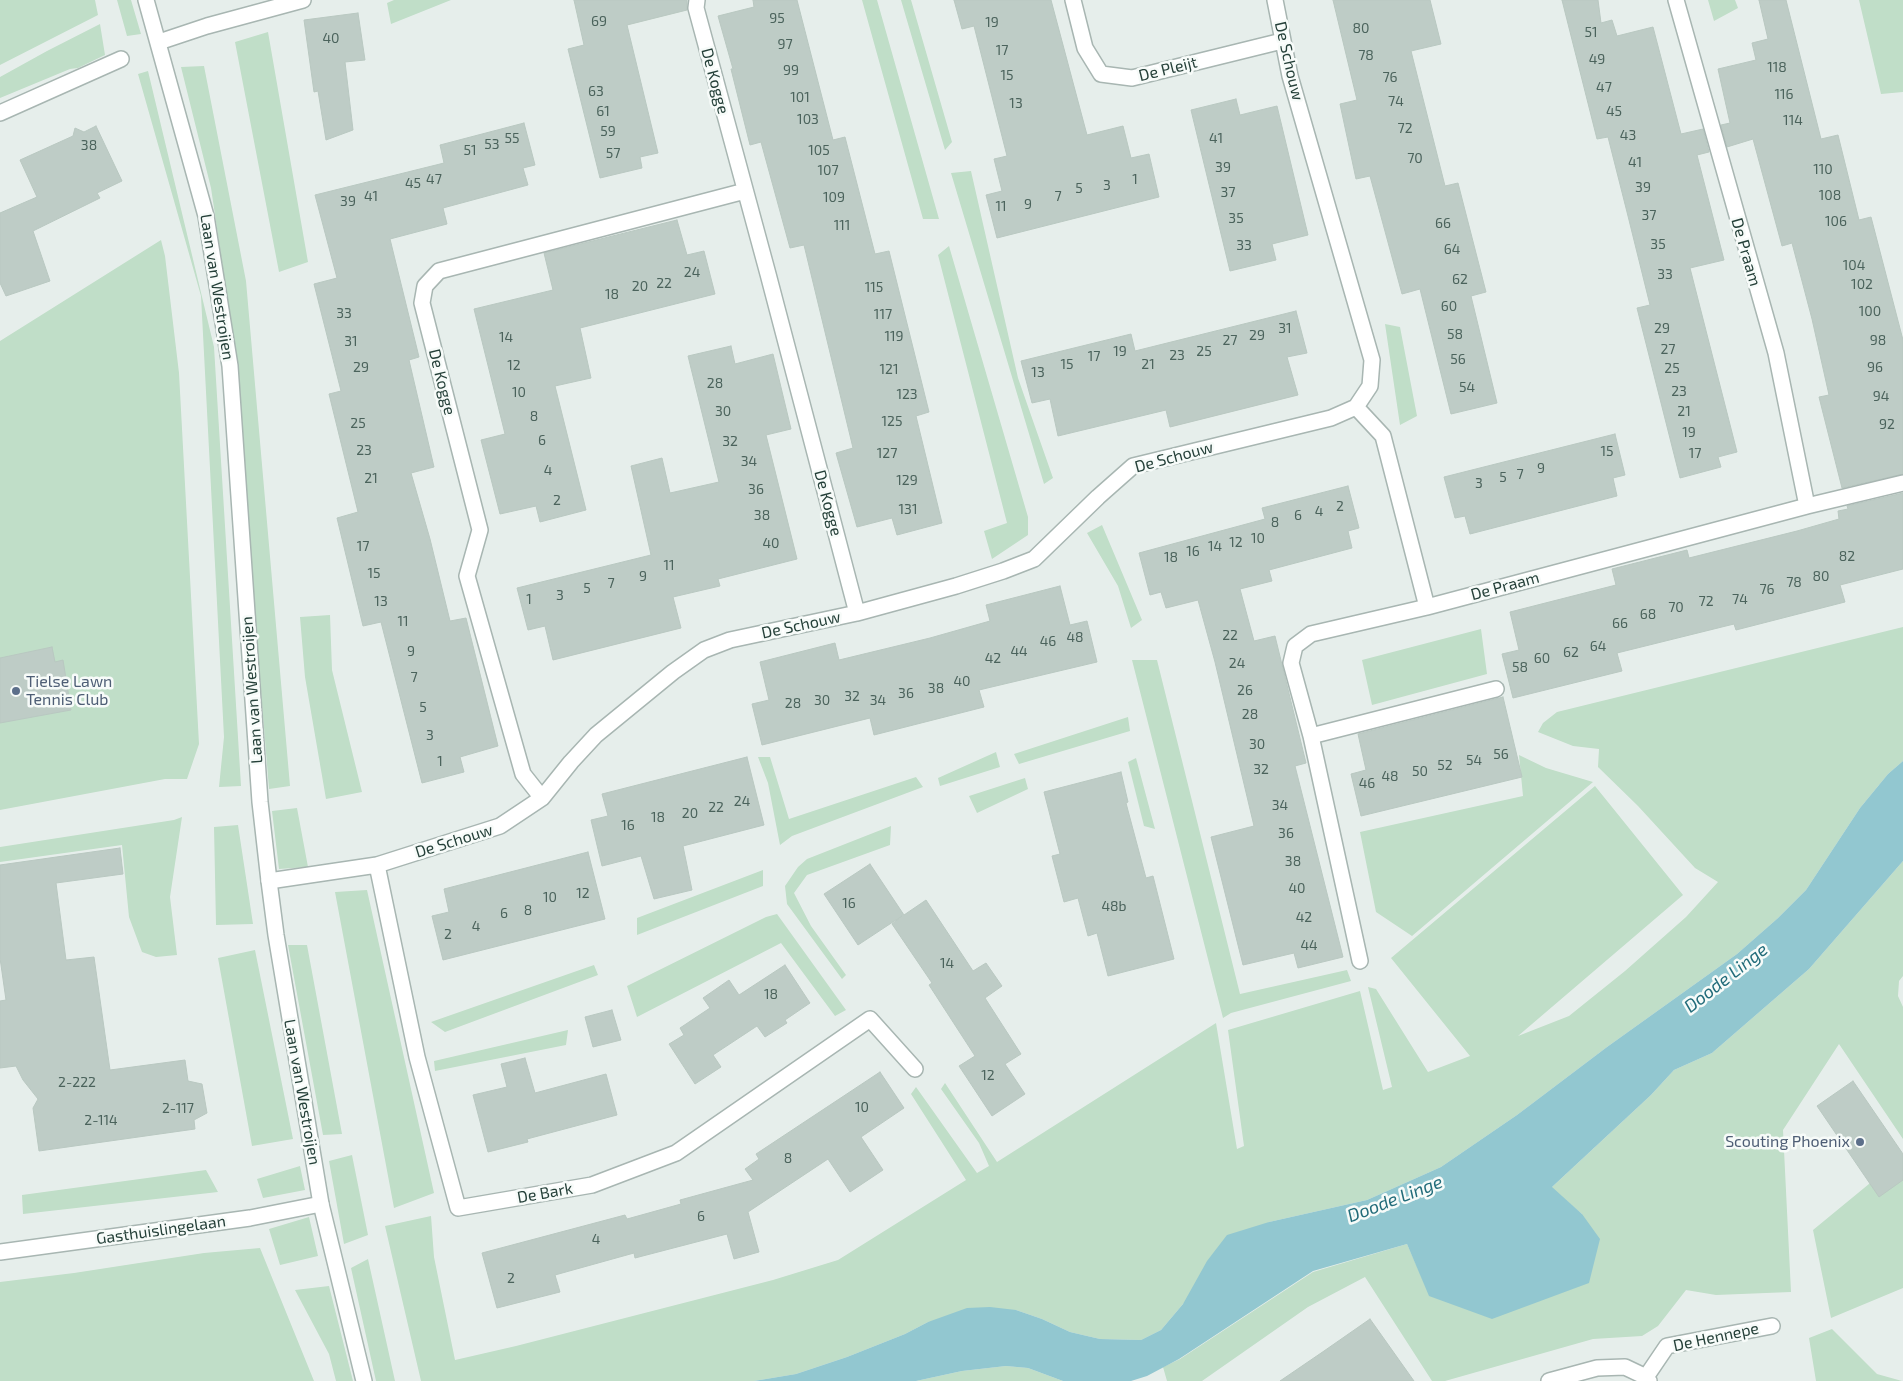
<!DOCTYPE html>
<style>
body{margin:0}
canvas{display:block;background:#e6eeeb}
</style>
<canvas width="1903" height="1381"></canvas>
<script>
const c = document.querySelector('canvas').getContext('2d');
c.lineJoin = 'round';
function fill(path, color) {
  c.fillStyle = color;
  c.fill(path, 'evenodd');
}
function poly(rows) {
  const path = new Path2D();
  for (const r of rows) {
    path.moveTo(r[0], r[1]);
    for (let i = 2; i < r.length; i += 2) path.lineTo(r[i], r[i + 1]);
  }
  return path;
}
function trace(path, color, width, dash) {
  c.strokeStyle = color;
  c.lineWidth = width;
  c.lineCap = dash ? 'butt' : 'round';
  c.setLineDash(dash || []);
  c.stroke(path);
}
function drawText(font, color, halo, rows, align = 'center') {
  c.font = font + ' "Exo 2",sans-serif';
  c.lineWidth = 5;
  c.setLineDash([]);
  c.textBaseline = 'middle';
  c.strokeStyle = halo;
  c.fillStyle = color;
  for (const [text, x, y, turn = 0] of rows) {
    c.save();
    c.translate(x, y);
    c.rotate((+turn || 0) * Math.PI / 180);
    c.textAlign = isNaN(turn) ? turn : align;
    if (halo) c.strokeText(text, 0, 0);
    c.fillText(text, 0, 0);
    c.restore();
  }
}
fill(poly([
 [0,0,95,0,98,15,0,65],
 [117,0,131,0,141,34,127,36],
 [394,0,451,0,391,24,387,3],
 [862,0,877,0,939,219,923,219],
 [901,0,911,0,952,142,945,150],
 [1708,0,1735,0,1738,8,1714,21],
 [1859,0,1903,0,1903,92,1881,94],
 [100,24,105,55,78,68,70,69,0,98,0,77,47,51],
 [268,32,308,262,279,272,235,42],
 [204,66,246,281,290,786,269,789,231,322,211,188,181,67],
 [148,71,214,347,241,786,219,787,224,737,201,296,138,74],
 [971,171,1018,378,1053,478,1044,484,951,173],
 [161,240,165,256,179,373,199,744,187,779,165,779,0,810,0,341],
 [949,246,1028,517,1028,535,992,559,984,531,1007,523,938,255],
 [1385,324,1400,327,1417,416,1400,425],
 [1102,525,1142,620,1131,628,1118,586,1087,533],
 [330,615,332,670,362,792,326,799,305,677,300,617],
 [1903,627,1903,761,1888,774,1860,808,1806,890,1778,918,1737,954,1607,1047,1517,1115,1441,1167,1367,1200,1269,1222,1183,1304,1161,1330,1141,1340,1100,1339,1070,1332,1042,1319,1016,1310,928,1322,905,1334,847,1357,796,1374,754,1381,421,1381,385,1226,431,1216,434,1257,455,1360,516,1346,773,1280,838,1260,966,1180,911,1094,916,1087,977,1173,989,1166,979,1143,941,1089,945,1083,997,1162,1216,1023,1237,1149,1244,1146,1228,1030,1360,991,1383,1090,1392,1087,1368,987,1376,989,1428,1072,1470,1056,1391,958,1595,786,1683,895,1518,1036,1569,1016,1625,971,1686,917,1718,882,1695,868,1638,806,1598,767,1599,749,1573,746,1538,732,1543,723,1557,712],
 [1481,629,1487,674,1372,705,1362,660],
 [1132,660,1157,660,1240,994,1347,970,1351,981,1231,1013,1223,1018],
 [1128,717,1130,731,1019,764,1014,754],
 [996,752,1000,767,940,786,938,778],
 [1519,755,1546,768,1593,782,1412,936,1376,912,1360,832,1523,796],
 [758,757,770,757,789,819,916,777,923,787,792,836,780,845,768,783],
 [1136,758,1155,829,1144,826,1128,762],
 [1025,778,1028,789,977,813,969,796],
 [297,808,308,867,279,869,272,811],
 [182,817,170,897,177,955,156,957,142,952,129,917,122,845,0,862,0,847,174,820],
 [238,825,253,924,216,925,214,827],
 [891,826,890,845,807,875,794,893,811,926,846,975,842,979,787,904,785,886,798,867,807,859],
 [1903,861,1903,976,1899,981,1898,996,1903,1007,1903,1139,1839,1044,1783,1130,1791,1292,1716,1295,1686,1290,1658,1326,1642,1336,1593,1339,1445,1381,1432,1381,1365,1277,1308,1307,1202,1381,1167,1381,1163,1367,1180,1359,1313,1272,1407,1244,1430,1296,1582,1214,1551,1188,1651,1095,1674,1070,1712,1053,1809,969],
 [763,870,763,886,637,935,637,918],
 [367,890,434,1193,394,1208,335,892],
 [777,914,846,1010,835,1016,781,943,637,1017,627,986,766,917],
 [288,945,307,945,342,1134,323,1135],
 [255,950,293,1139,252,1146,218,958],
 [594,965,598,975,445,1032,431,1022],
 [568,1030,566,1045,435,1071,434,1061],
 [352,1155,368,1235,344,1244,329,1161],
 [1903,1156,1903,1288,1831,1318,1813,1230],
 [300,1166,305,1190,263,1198,257,1179],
 [206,1170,218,1192,23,1214,22,1195],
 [309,1217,318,1256,280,1265,269,1229],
 [260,1248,314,1381,0,1381,0,1282,74,1273,204,1253],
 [368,1259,395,1381,376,1381,351,1268],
 [329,1286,353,1381,336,1381,329,1354,295,1290],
 [1832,1329,1877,1374,1902,1381,1816,1381,1809,1338],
 [1006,1366,1028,1368,1063,1381,916,1381,962,1371]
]), '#c0dec8');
fill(poly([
 [1903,761,1903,861,1809,969,1712,1053,1674,1070,1651,1095,1552,1187,1582,1214,1600,1239,1589,1283,1492,1319,1429,1296,1407,1244,1313,1271,1179,1359,1147,1376,1131,1381,1063,1381,1028,1368,1006,1366,962,1371,916,1381,754,1381,796,1374,847,1357,905,1334,928,1322,967,1308,990,1307,1016,1310,1042,1319,1070,1332,1100,1339,1141,1340,1161,1330,1183,1304,1207,1261,1227,1235,1269,1222,1367,1200,1441,1167,1517,1115,1607,1047,1737,954,1778,918,1806,890,1860,808,1888,774]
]), '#92c7d0');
const building = poly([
 [574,0,687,0,687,10,627,25,658,153,640,157,642,168,600,178,568,49,584,45,574,0],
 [753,0,797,0,833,140,845,137,875,254,889,251,929,412,916,416,942,523,897,535,892,518,857,527,836,453,853,448,804,245,790,248,761,142,750,145,731,69,733,69,718,16,754,7,753,0],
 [954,0,1051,0,1087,135,1123,126,1131,158,1149,154,1159,197,997,238,986,195,1002,191,994,159,1007,156,974,26,962,29,954,0],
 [1333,0,1430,0,1441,44,1411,51,1445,186,1458,183,1486,292,1471,296,1497,403,1451,414,1420,289,1402,294,1370,176,1356,179,1340,104,1357,100,1333,0],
 [1562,0,1598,0,1601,23,1612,20,1617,36,1653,27,1681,134,1703,129,1709,152,1697,155,1724,260,1690,268,1737,452,1718,457,1721,467,1680,478,1637,308,1650,305,1628,216,1608,137,1597,139,1562,0],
 [1759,0,1786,0,1821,139,1838,135,1859,220,1871,217,1903,340,1903,474,1842,488,1819,397,1829,395,1812,319,1792,243,1782,246,1753,139,1727,147,1721,125,1730,123,1718,69,1756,60,1752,43,1768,39,1759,0],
 [358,13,365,60,345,62,353,130,326,140,318,91,314,92,304,20,358,13],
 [1236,99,1240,115,1277,106,1308,235,1272,244,1276,260,1230,271,1191,110,1236,99],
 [524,123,535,165,523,168,528,185,443,208,447,224,390,239,419,357,409,360,434,467,411,473,430,539,450,621,466,618,498,746,460,757,464,772,422,783,381,622,363,626,337,518,358,512,329,394,341,391,314,284,337,278,315,195,444,163,440,145,524,123],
 [96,126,122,181,97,193,100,198,33,231,50,281,6,296,0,283,0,213,37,197,20,160,73,136,75,128,84,132,96,126],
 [677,220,687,255,704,251,715,294,580,328,591,378,555,386,586,510,540,522,536,506,500,514,481,440,505,434,474,309,553,290,544,253,677,220],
 [1296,311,1307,353,1287,357,1298,395,1170,427,1166,410,1058,436,1050,399,1032,403,1021,361,1131,334,1135,351,1296,311],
 [731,346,735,364,773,354,791,429,766,435,797,559,718,579,720,586,673,597,681,628,553,660,545,626,528,630,517,588,651,555,631,466,662,458,670,493,719,482,688,356,731,346],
 [1615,434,1625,475,1613,478,1617,496,1470,534,1465,516,1455,518,1444,477,1615,434],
 [1348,486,1359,528,1348,531,1352,548,1269,570,1272,581,1240,589,1254,641,1275,636,1306,763,1295,766,1343,957,1298,968,1294,953,1243,965,1211,837,1254,826,1215,662,1198,600,1166,608,1161,592,1150,595,1139,553,1265,519,1262,508,1348,486],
 [1903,493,1903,569,1840,585,1845,602,1736,630,1734,624,1617,653,1622,671,1513,698,1502,654,1519,650,1510,612,1616,585,1612,569,1687,550,1689,558,1797,531,1839,519,1838,511,1848,509,1847,506,1903,493],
 [1060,586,1070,625,1087,621,1097,662,979,690,984,707,874,735,870,718,762,745,752,704,769,700,760,662,835,643,839,660,930,638,990,621,986,605,1060,586],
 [52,647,55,662,63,660,71,710,0,723,0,658,52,647],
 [1503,697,1522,777,1361,816,1351,774,1366,770,1358,734,1503,697],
 [747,757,764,825,683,846,692,890,654,899,641,856,602,866,591,820,608,816,602,794,747,757],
 [1121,772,1128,802,1126,803,1146,878,1153,876,1174,959,1108,976,1097,933,1088,936,1078,898,1064,902,1052,856,1060,854,1044,792,1121,772],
 [120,848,123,874,56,883,66,960,94,957,110,1070,185,1060,188,1081,202,1084,207,1113,194,1120,195,1129,39,1151,33,1108,38,1099,23,1080,16,1066,0,1068,0,1001,6,1000,0,958,0,865,120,848],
 [588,852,605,919,443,960,432,916,449,912,444,889,588,852],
 [870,864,904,915,926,900,973,971,986,963,1002,986,985,998,1021,1054,1005,1064,1025,1094,992,1116,959,1066,975,1056,929,985,932,983,892,924,902,916,858,945,824,894,870,864],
 [785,965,810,1003,785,1020,787,1023,765,1037,757,1026,713,1055,721,1067,695,1084,669,1044,684,1035,680,1028,710,1008,703,998,729,980,739,995,785,965],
 [612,1010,621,1040,593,1047,585,1017,612,1010],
 [525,1058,535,1093,606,1074,617,1115,527,1139,528,1142,488,1152,473,1095,507,1087,501,1064,525,1058],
 [880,1072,904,1108,861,1137,883,1170,850,1192,828,1159,748,1212,759,1252,734,1259,727,1234,635,1258,634,1253,555,1275,560,1292,497,1308,482,1253,625,1215,627,1219,681,1204,680,1200,753,1180,745,1169,759,1159,756,1154,880,1072],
 [1853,1081,1903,1154,1903,1180,1879,1197,1817,1106,1853,1081],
 [1370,1319,1414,1381,1280,1381,1324,1351,1370,1319]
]);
fill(building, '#beccc6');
trace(building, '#b9c8c1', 1);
const minor = poly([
 [697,0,696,8,768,274,857,613],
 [1073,0,1085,48,1101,74,1132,78,1282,41],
 [159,42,207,26,303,0],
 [0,113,121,59],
 [1356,407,1383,436,1427,607],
 [1807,506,1903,483],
 [1311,736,1496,689],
 [542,798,523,774,467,576,480,530,422,303,425,286,439,271,745,191],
 [377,865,417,1057,458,1208,592,1185,676,1153,870,1019,915,1069],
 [269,881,377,865,500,826,542,798,571,762,596,735,673,672,704,650,730,640,857,613,956,586,1003,571,1034,559,1098,497,1133,466,1331,418,1356,407,1370,386,1372,360,1290,76,1275,0],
 [1360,961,1311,736,1291,663,1295,646,1311,634,1427,607,1807,506,1776,353,1676,0],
 [0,1252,250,1218,321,1204],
 [1646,1377,1667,1346,1772,1326],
 [1549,1381,1597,1368,1625,1367,1646,1377,1649,1381]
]);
const tertiary = poly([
 [146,0,206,216,230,366,260,802,269,881,276,935,321,1204,364,1381]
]);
trace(minor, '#a8b6b2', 18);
trace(tertiary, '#a8b6b2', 18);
trace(minor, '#fff', 15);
trace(tertiary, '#fff', 15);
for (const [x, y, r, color] of [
 [16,691,5,"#5c6f8a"],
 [1860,1142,5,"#5c6f8a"]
]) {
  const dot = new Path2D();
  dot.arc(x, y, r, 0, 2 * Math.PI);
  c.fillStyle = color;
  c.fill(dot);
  trace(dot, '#f7fbf9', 2);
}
drawText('14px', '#4b635c', null, [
 ["95",777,18],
 ["69",599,21],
 ["19",992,22],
 ["80",1361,28],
 ["51",1591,32],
 ["40",331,38],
 ["97",785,44],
 ["17",1002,50],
 ["78",1366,55],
 ["49",1597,59],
 ["118",1777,67],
 ["99",791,70],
 ["15",1007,75],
 ["76",1390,77],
 ["47",1604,87],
 ["63",596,91],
 ["116",1784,94],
 ["101",800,97],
 ["74",1396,101],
 ["13",1016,103],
 ["61",603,111],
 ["45",1614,111],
 ["103",808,119],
 ["114",1793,120],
 ["72",1405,128],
 ["59",608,131],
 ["43",1628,135],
 ["55",512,138],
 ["41",1216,138],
 ["53",492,144],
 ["38",89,145],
 ["51",470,150],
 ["105",819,150],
 ["57",613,153],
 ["70",1415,158],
 ["41",1635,162],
 ["39",1223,167],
 ["110",1823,169],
 ["107",828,170],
 ["47",434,179],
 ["1",1135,179],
 ["45",413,183],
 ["3",1107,185],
 ["39",1643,187],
 ["5",1079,188],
 ["37",1228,192],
 ["108",1830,195],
 ["41",371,196],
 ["7",1058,196],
 ["109",834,197],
 ["39",348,201],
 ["9",1028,204],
 ["11",1001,206],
 ["37",1649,215],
 ["35",1236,218],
 ["106",1836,221],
 ["66",1443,223],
 ["111",842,225],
 ["35",1658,244],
 ["33",1244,245],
 ["64",1452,249],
 ["104",1854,265],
 ["24",692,272],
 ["33",1665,274],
 ["62",1460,279],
 ["22",664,283],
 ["102",1862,284],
 ["20",640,286],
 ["115",874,287],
 ["18",612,294],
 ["60",1449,306],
 ["100",1870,311],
 ["33",344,313],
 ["117",883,314],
 ["31",1285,328],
 ["29",1662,328],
 ["58",1455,334],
 ["29",1257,335],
 ["119",894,336],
 ["14",506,337],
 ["27",1230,340],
 ["98",1878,340],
 ["31",351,341],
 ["27",1668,349],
 ["19",1120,351],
 ["25",1204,351],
 ["23",1177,355],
 ["17",1094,356],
 ["56",1458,359],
 ["15",1067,364],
 ["21",1148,364],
 ["12",514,365],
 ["29",361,367],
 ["96",1875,367],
 ["25",1672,368],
 ["121",889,369],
 ["13",1038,372],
 ["28",715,383],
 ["54",1467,387],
 ["23",1679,391],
 ["10",519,392],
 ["123",907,394],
 ["94",1881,396],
 ["30",723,411],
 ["21",1684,411],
 ["8",534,416],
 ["125",892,421],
 ["25",358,423],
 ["92",1887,424],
 ["19",1689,432],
 ["6",542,440],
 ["32",730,441],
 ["23",364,450],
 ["15",1607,451],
 ["127",887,453],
 ["17",1695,453],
 ["34",749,461],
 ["9",1541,468],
 ["4",548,470],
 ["7",1520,474],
 ["5",1503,477],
 ["21",371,478],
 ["129",907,480],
 ["3",1479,483],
 ["36",756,489],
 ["2",557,500],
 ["2",1340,506],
 ["131",908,509],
 ["4",1319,511],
 ["38",762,515],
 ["6",1298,515],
 ["8",1275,522],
 ["10",1258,538],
 ["12",1236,542],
 ["40",771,543],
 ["17",363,546],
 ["14",1215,546],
 ["16",1193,551],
 ["82",1847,556],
 ["18",1171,557],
 ["11",669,565],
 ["15",374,573],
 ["9",643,576],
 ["80",1821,576],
 ["78",1794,582],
 ["7",611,583],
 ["5",587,588],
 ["76",1767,589],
 ["3",560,595],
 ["1",529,599],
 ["74",1740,599],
 ["13",381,601],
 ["72",1706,601],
 ["70",1676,607],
 ["68",1648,614],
 ["11",403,621],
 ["66",1620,623],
 ["22",1230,635],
 ["48",1075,637],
 ["46",1048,641],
 ["64",1598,646],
 ["9",411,651],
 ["44",1019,651],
 ["62",1571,652],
 ["42",993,658],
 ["60",1542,658],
 ["24",1237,663],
 ["58",1520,667],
 ["7",414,677],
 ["40",962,681],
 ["38",936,688],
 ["26",1245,690],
 ["36",906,693],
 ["32",852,696],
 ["30",822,700],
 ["34",878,700],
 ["28",793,703],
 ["5",423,707],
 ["28",1250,714],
 ["3",430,735],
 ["30",1257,744],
 ["56",1501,754],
 ["54",1474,760],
 ["1",440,761],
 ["52",1445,765],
 ["32",1261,769],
 ["50",1420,771],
 ["48",1390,776],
 ["46",1367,783],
 ["24",742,801],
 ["34",1280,805],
 ["22",716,807],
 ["20",690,813],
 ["18",658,817],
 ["16",628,825],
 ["36",1286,833],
 ["38",1293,861],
 ["40",1297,888],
 ["12",583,893],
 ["10",550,897],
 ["16",849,903],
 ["48b",1114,906],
 ["8",528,910],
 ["6",504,913],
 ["42",1304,917],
 ["4",476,926],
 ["2",448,934],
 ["44",1309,945],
 ["14",947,963],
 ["18",771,994],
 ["12",988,1075],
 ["2-222",77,1082],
 ["10",862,1107],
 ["2-117",178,1108],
 ["2-114",101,1120],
 ["8",788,1158],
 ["6",701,1216],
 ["4",596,1239],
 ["2",511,1278]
]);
drawText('16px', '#254039', '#f7fbf9', [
 ["De Schouw",1289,61,77],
 ["De Pleijt",1168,69,-14],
 ["De Kogge",715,81,75],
 ["De Praam",1746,252,74],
 ["Laan van Westroijen",217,287,81],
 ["De Kogge",442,382,76],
 ["De Schouw",1174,457,-15],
 ["De Kogge",828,503,75],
 ["De Praam",1505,586,-15],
 ["De Schouw",801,625,-12],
 ["Laan van Westroijen",252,690,-94],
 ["De Schouw",454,841,-17],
 ["Laan van Westroijen",302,1092,80],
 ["De Bark",545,1193,-10],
 ["Gasthuislingelaan",161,1230,-8],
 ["De Hennepe",1716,1337,-12]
]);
drawText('16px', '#4e5e75', '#f7fbf9', [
 ["Tielse Lawn",26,682],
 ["Tennis Club",26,700],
 ["Scouting Phoenix",1850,1142,"right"]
], 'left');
drawText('italic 18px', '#226c7a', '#f7fbf9', [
 ["Doode Linge",1726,978,-38],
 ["Doode Linge",1395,1199,-21]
]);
</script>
